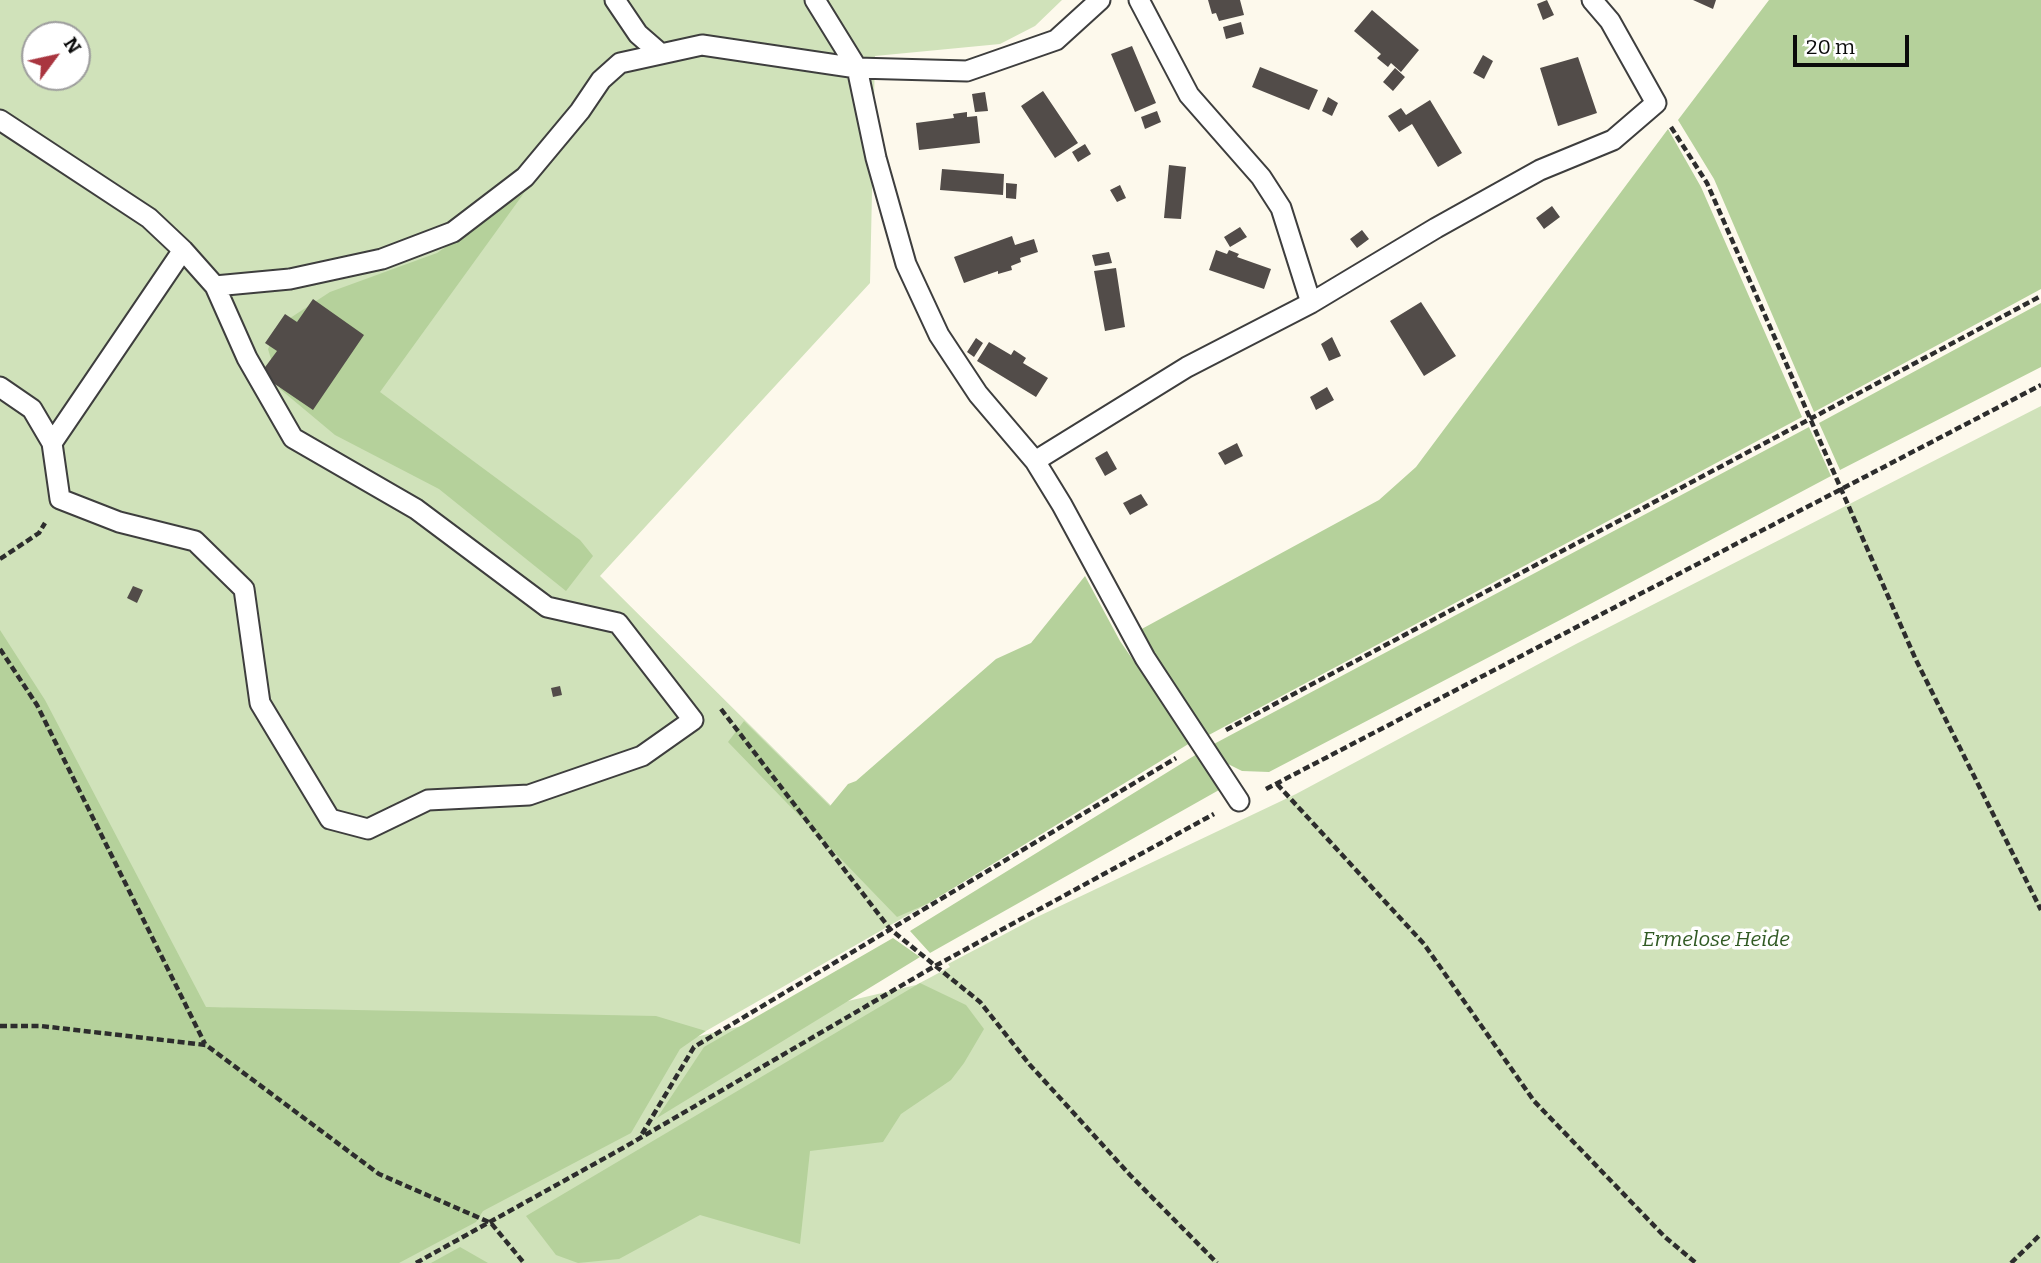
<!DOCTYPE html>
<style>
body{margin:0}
#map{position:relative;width:2041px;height:1263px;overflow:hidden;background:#fdf9ec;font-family:Bitter,serif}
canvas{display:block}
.north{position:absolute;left:21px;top:21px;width:70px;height:70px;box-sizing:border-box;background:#fff;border:2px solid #9d9d9d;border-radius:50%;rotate:57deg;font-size:19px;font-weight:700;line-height:28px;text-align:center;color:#0b0b0b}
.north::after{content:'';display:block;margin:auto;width:24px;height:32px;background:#a9353f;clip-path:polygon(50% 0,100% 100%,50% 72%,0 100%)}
.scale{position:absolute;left:1793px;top:35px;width:116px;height:32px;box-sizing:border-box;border:4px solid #0b0b0b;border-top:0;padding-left:9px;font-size:21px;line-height:24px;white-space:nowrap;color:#0b0b0b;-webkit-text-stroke:5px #fff;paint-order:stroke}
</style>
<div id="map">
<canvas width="2041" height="1263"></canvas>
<div class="north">N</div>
<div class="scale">20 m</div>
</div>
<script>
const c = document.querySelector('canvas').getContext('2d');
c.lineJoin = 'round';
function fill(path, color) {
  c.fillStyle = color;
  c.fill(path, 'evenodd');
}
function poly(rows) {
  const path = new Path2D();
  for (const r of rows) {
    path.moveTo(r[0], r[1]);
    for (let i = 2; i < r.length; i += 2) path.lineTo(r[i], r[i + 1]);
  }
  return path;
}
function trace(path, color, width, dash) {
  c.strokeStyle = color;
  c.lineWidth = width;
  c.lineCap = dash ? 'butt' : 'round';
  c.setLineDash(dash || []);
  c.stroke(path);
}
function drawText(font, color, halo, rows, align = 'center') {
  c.font = font + ' Bitter,serif';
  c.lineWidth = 7;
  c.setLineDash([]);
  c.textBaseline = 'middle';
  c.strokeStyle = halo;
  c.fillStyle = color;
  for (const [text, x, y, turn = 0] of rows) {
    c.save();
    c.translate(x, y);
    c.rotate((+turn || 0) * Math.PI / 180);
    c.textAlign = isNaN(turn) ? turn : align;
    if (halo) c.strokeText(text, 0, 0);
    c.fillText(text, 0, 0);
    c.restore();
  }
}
fill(poly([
 [0,0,1062,0,1035,26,1000,44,875,56,870,283,600,576,929,903,706,1031,207,1007,691,1038,916,985,950,967,948,964,1037,917,1296,794,1576,644,2041,406,2041,1263,0,1263],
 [35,35,77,35,77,77,35,77]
]), '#d0e2ba');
fill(poly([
 [1769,0,2041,0,2041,289,1814,412,1714,179,1678,120],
 [1668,129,1701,187,1802,417,1207,736,1138,631,1379,500,1416,467],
 [524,193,380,392,580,540,593,556,566,591,439,489,335,435,280,389,268,349,281,324,330,292,437,253],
 [2041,303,2041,367,1840,470,1819,423],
 [1809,427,1831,476,1562,619,1269,772,1242,771,1226,763,1212,745],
 [1085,576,1120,641,1190,743,929,903,897,917,728,742,744,721,830,806,848,784,856,781,996,659,1031,643],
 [0,630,45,700,206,1007,656,1016,706,1031,680,1049,631,1133,483,1211,476,1222,399,1263,0,1263],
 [1197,754,1219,790,930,953,910,931],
 [893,938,920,957,657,1118,704,1047],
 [920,983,966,1005,984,1029,964,1063,951,1080,901,1114,883,1142,810,1151,800,1244,700,1215,619,1259,578,1263,556,1255,526,1216],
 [460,1247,488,1263,431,1263]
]), '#b5d19b');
fill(poly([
 [1208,0,1240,0,1244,15,1219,21,1216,13,1212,14],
 [1547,0,1554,15,1543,20,1537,4],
 [1693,0,1716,0,1713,9],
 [1372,10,1419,50,1401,72,1391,63,1388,67,1377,58,1381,54,1354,31],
 [1241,22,1244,34,1226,39,1223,27],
 [1132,46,1156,103,1135,112,1111,54],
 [1483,55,1493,61,1484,79,1473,73],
 [1578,57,1597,113,1558,126,1540,68],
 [1260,67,1318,90,1309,110,1252,87],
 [1395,68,1405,77,1393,91,1383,82],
 [1043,91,1078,143,1055,158,1021,106],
 [985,92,988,111,975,112,972,94],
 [1328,97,1338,103,1332,116,1322,111],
 [1430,100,1462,153,1438,167,1412,124,1399,132,1388,116,1401,108,1406,115],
 [1157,111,1161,122,1145,129,1141,117],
 [967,112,967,117,977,116,980,143,919,150,916,123,954,118,953,114],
 [1085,144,1091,154,1078,162,1072,152],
 [1169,165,1186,167,1181,219,1164,218],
 [942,169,1004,174,1003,195,940,190],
 [1006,183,1017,184,1016,199,1006,198],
 [1120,185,1126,198,1117,202,1110,190],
 [1552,206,1560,217,1544,229,1536,218],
 [1240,227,1247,237,1230,247,1224,237],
 [1362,230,1369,239,1357,248,1350,239],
 [1012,236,1015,245,1034,239,1038,252,1020,258,1021,262,1011,266,1012,270,998,274,998,271,964,283,954,257],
 [1216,250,1227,254,1229,250,1239,254,1237,257,1271,269,1264,289,1209,270],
 [1109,252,1112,263,1095,266,1092,255],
 [1116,268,1125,327,1105,331,1094,271],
 [313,299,364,335,313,410,260,374,277,351,265,343,285,314,297,322],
 [1421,302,1456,356,1424,376,1390,321],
 [1332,337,1341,356,1329,361,1321,344],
 [976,338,983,343,974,357,967,352],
 [989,342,1011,355,1014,350,1026,358,1023,363,1048,378,1036,397,977,361],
 [1327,387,1334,400,1316,410,1310,397],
 [1237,443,1243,456,1225,465,1218,453],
 [1107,451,1117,469,1105,476,1095,458],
 [1141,494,1148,505,1130,515,1123,503],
 [133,586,143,590,137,603,127,598],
 [560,686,562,695,553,697,551,688]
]), '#524c49');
const lane = poly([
 [615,0,638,34,661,54,702,45,857,68,967,71,1056,40,1100,0],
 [815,0,857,68,876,158,906,264,939,335,978,394,1035,461,1062,505,1145,658,1239,801],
 [1139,0,1189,95,1261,177,1281,208,1311,303],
 [0,120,149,218,183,250,215,286,247,358,293,438,416,509,547,607,618,623,693,720,642,756,529,795,428,800,368,829,330,819,260,703,244,589,195,541,119,522,60,499,52,443,183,250],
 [215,286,290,279,382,259,453,232,525,177,580,111,601,80,620,63,661,54],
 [0,387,32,409,52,443],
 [1035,461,1187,367,1311,303,1436,228,1540,170,1613,140,1656,103,1610,21,1592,0]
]);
trace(lane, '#3e3e3e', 23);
trace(poly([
 [1671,127,1707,183,1916,660,2041,910],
 [0,559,39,533,45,523],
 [0,649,37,705,205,1044],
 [721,709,890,929,980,1002,1030,1065,1130,1175,1217,1263],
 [1226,730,2041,296],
 [1277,784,1424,944,1534,1101,1665,1237,1696,1263],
 [1266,789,2041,385],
 [0,1026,41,1026,206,1045,379,1174,491,1223,524,1263],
 [642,1134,694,1047,1176,758],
 [416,1263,623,1148,935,966,1214,814],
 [2011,1263,2041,1234]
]), '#2d2d2d', 4.5, [7, 3.5]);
trace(lane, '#fff', 19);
drawText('italic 21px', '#315a24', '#fff', [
 ["Ermelose Heide",1716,940]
]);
</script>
